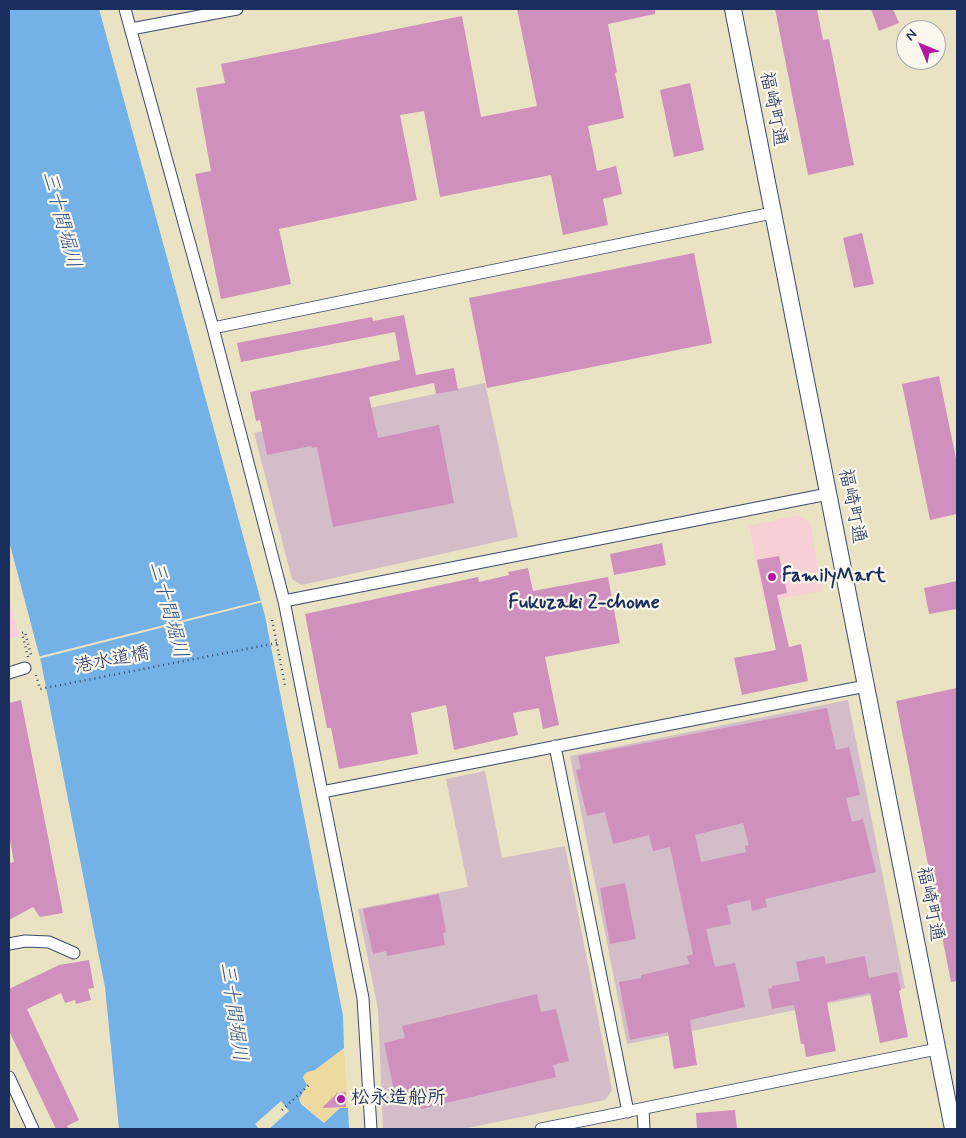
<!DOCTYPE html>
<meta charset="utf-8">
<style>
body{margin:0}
#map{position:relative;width:966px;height:1138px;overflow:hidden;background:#eae3c3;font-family:Mynerve,sans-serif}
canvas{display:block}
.frame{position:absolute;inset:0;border:10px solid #1b2f5e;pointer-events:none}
.north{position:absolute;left:896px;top:20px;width:50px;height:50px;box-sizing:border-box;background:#fbf7ec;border:1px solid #a1a7b3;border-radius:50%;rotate:315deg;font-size:14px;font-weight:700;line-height:20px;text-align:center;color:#1b2f5e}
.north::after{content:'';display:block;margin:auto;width:18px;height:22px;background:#b5179e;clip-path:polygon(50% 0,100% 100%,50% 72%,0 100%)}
</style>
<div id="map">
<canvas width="966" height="1138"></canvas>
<div class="frame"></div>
<div class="north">N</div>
</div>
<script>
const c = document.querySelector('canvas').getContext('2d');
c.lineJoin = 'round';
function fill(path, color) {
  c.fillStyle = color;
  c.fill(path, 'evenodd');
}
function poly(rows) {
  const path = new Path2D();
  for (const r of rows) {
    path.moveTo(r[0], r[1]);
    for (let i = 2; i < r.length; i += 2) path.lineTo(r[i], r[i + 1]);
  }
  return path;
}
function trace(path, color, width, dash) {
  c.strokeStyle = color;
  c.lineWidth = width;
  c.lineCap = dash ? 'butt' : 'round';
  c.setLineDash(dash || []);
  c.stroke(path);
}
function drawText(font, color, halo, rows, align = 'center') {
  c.font = font + ' Mynerve,"Klee One",sans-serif';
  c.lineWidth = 4.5;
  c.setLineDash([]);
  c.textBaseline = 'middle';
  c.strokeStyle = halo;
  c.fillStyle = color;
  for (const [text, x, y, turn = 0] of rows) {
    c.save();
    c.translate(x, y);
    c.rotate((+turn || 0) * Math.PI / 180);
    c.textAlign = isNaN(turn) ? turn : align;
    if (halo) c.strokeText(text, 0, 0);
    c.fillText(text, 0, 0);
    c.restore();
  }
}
fill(poly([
 [798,515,810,522,822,591,764,602,749,526],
 [9,598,19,636,9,639]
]), '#f7cfd4');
fill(poly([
 [485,383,518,537,302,585,292,579,254,433],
 [848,700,905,988,627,1044,570,756],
 [485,771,502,858,565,846,612,1090,605,1100,462,1129,383,1129,378,1009,358,909,468,887,446,779]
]), '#d2bdc8');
fill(poly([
 [344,1048,348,1108,340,1108,324,1123,300,1101,298,1098,304,1075,307,1072,315,1070]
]), '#eeda9e');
fill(poly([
 [9,9,99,9,265,616,343,1016,344,1048,315,1070,307,1072,304,1075,303,1078,307,1085,299,1099,301,1104,324,1123,340,1108,348,1108,349,1129,119,1129,105,987,41,662,9,541]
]), '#73b1e6');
fill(poly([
 [263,600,263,602,38,659,37,657],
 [281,1101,289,1111,269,1129,259,1129,255,1124]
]), '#eae3c3');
fill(poly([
 [517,9,655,9,655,14,608,24,617,72,615,73,624,118,588,126,597,171,616,166,622,194,603,199,608,225,563,235,551,175,440,197,424,111,400,115,417,200,279,229,291,284,221,299,195,174,211,171,196,88,225,83,221,64,462,16,481,117,537,106],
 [775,9,817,9,823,40,829,39,854,165,808,175],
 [871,9,893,9,899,23,879,31],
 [690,83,704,150,674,157,660,90],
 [862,233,874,284,854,288,843,238],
 [694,253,712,343,487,388,469,298],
 [404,315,416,375,454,368,458,390,436,394,434,383,369,397,378,438,439,425,454,503,333,527,317,447,312,448,311,446,267,455,260,420,256,421,250,392,400,360,395,332,241,362,237,343,372,317,373,321],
 [939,376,957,463,957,514,930,520,902,384],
 [662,543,666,565,614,575,610,554],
 [779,556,787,593,777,595,789,647,801,644,808,681,742,695,734,658,776,650,757,560],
 [528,568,533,591,608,577,620,643,545,657,559,725,543,729,539,708,513,713,518,735,454,750,446,705,411,713,418,754,339,769,331,728,327,728,305,614,478,577,479,582,509,575,508,572],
 [957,581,957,609,929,614,924,588],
 [957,688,957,981,951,982,896,701],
 [21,700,63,913,40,917,33,907,9,920,9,863,14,862,9,835,9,703],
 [827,708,836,750,849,747,860,795,846,798,852,822,863,819,876,872,765,899,767,907,752,911,750,900,727,905,731,924,706,929,715,967,735,963,745,1007,690,1020,697,1065,674,1069,668,1032,630,1040,619,982,641,978,641,975,689,964,687,956,693,954,670,847,653,851,649,835,613,844,605,812,587,816,576,770,581,769,578,756],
 [743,823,749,845,745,846,746,852,701,862,695,835],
 [625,883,636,939,610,944,600,888],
 [439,894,446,932,443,933,445,945,387,956,386,951,373,954,363,909],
 [824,956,826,964,865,956,869,978,897,972,901,990,899,991,908,1037,880,1043,870,993,827,1002,836,1051,806,1057,804,1044,801,1044,794,1005,772,1009,768,989,772,988,772,986,800,981,796,962],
 [89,960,94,988,88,989,91,1000,76,1004,75,1000,65,1003,61,993,27,1009,79,1120,67,1126,69,1129,56,1129,9,1031,9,989,59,965],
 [537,994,541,1012,556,1009,569,1061,553,1065,556,1077,421,1109,418,1094,396,1099,384,1043,405,1038,402,1026],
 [346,1092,346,1107,322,1108,337,1093],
 [735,1110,737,1129,697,1129,696,1113]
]), '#d090be');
const street = poly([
 [125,9,213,328,284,601,363,998,371,1129],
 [131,29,237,9],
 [213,328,772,213],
 [284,601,828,494],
 [9,673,25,668],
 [555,746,628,1112],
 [322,792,866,686],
 [9,944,25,941,49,942,74,953],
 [9,1077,33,1129],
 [643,1109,644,1129],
 [541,1129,937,1049]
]);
const secondary = poly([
 [733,9,953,1129]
]);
trace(street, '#3a4a6d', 13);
trace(secondary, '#3a4a6d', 18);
trace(poly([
 [272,620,285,685],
 [28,657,22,633,25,632,31,655],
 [36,675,40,689,277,643],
 [282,1110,310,1084]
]), '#3a4a6d', 2.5, [1, 4]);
trace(street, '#fff', 11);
trace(secondary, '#fff', 16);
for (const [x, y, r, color] of [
 [772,577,5,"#b5179e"],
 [341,1099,5,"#b5179e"]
]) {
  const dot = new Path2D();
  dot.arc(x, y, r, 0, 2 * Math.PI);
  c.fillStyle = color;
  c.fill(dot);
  trace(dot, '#fbf7ec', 2);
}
drawText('19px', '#1b2f5e', '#fbf7ec', [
 ["福崎町通",772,109,79],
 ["福崎町通",851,506,79],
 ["港水道橋",112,661,-11],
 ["福崎町通",929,904,79]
]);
drawText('bold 19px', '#1b2f5e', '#fbf7ec', [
 ["FamilyMart",782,577],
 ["松永造船所",351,1099]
], 'left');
drawText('italic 20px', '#355687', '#fbf7ec', [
 ["三十間堀川",60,220,75],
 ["三十間堀川",167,610,75],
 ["三十間堀川",232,1012,82]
]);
drawText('bold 20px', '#1b2f5e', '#fbf7ec', [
 ["Fukuzaki 2-chome",584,604]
]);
</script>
